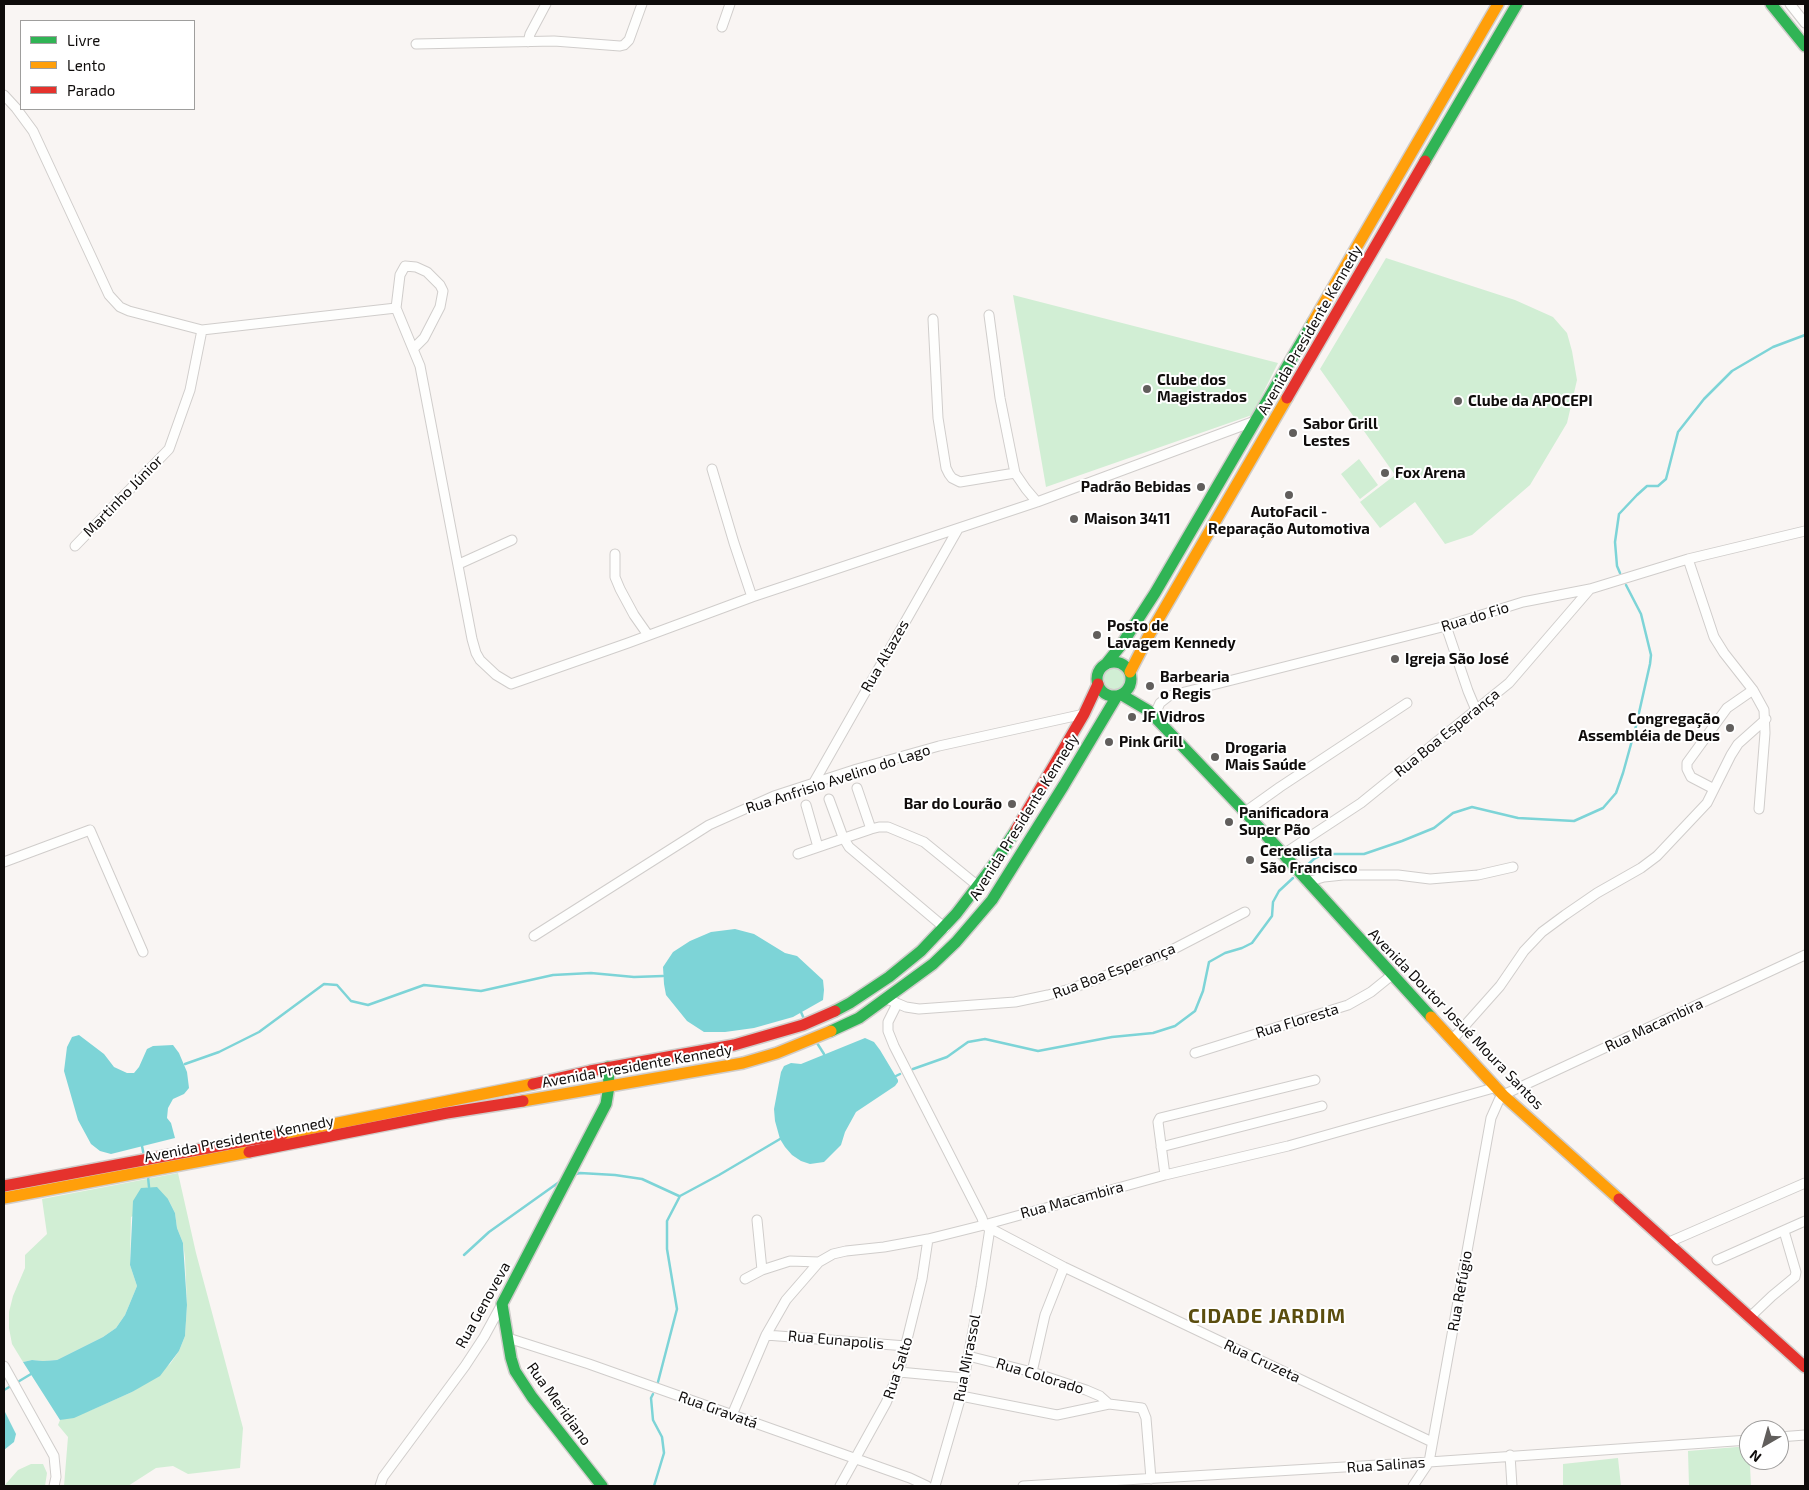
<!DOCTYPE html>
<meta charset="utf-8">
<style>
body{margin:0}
#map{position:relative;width:1809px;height:1490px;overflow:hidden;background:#f9f5f3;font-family:"Exo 2",sans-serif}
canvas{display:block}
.frame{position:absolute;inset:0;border:5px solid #0f0c0b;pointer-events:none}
.legend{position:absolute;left:20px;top:20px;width:175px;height:90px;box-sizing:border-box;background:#fff;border:1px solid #9f9e9d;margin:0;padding:6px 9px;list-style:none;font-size:15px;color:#0f0c0b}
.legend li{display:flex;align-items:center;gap:10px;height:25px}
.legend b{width:25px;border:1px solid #9f9e9d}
.north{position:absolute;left:1739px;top:1420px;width:50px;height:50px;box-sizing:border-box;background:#fff;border:1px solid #9f9e9d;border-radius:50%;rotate:218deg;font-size:14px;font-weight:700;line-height:20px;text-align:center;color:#0f0c0b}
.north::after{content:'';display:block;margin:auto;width:18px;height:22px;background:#615e5c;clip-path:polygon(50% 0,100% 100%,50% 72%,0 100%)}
</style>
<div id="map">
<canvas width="1809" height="1490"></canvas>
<div class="frame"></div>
<ul class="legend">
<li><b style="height:6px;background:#30b455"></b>Livre</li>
<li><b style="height:6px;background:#ff9f0a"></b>Lento</li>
<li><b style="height:6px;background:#e5322d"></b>Parado</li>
</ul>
<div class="north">N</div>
</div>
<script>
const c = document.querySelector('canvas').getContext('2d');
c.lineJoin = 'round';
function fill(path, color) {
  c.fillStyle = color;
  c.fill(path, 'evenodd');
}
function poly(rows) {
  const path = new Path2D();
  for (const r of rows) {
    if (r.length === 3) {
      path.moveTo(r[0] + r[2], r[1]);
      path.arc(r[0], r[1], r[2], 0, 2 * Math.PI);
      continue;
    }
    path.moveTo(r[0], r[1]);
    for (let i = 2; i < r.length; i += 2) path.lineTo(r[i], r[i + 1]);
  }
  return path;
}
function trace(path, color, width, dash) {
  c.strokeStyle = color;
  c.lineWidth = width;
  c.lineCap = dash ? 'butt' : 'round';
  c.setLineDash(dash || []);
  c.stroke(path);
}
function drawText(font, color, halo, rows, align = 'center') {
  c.font = font + ' "Exo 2",sans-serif';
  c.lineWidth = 4;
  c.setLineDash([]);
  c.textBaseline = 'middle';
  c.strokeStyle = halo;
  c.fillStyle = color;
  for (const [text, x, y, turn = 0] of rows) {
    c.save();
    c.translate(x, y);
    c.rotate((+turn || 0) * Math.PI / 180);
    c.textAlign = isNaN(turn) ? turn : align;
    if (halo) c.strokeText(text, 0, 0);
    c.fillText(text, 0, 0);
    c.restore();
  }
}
fill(poly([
 [1386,258,1515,300,1553,317,1567,333,1572,351,1577,380,1567,423,1530,485,1472,535,1445,544,1415,502,1380,528,1360,502,1395,475,1400,482,1320,369],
 [1013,295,1278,363,1252,415,1046,487],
 [1359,459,1378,485,1360,499,1341,474],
 [1114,679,13],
 [178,1173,196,1253,243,1428,240,1468,188,1474,173,1466,156,1468,128,1486,64,1486,68,1437,58,1425,60,1420,89,1411,132,1392,170,1364,179,1351,185,1336,187,1305,185,1258,183,1243,177,1228,175,1213,168,1199,131,1217,130,1265,137,1286,125,1315,116,1328,103,1337,57,1360,43,1361,32,1360,23,1362,12,1344,9,1328,9,1312,13,1296,25,1268,25,1255,47,1234,42,1199],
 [1749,1446,1751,1486,1689,1486,1688,1451],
 [1618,1458,1621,1486,1563,1486,1563,1464],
 [31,1464,43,1464,47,1473,45,1486,4,1486,18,1470]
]), '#d1eed4');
fill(poly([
 [735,929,754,934,785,953,797,956,823,980,824,990,823,1000,793,1017,754,1028,725,1032,704,1032,687,1021,666,995,664,984,663,967,673,952,690,941,711,932],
 [79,1035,104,1054,114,1067,127,1073,134,1073,139,1067,147,1049,153,1046,173,1045,179,1053,187,1072,189,1088,184,1094,173,1099,168,1108,167,1118,171,1123,175,1138,111,1154,100,1151,91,1144,78,1120,64,1071,67,1047,72,1037],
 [865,1038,874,1042,880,1050,898,1080,898,1082,895,1086,856,1112,845,1132,841,1145,824,1162,810,1164,801,1161,792,1155,785,1147,780,1139,775,1121,774,1109,781,1072,784,1066,791,1063,801,1064],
 [157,1187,168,1199,175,1213,177,1228,183,1243,187,1305,185,1336,179,1351,160,1376,132,1392,74,1418,60,1420,23,1362,32,1360,43,1361,57,1360,103,1337,116,1328,125,1315,137,1286,130,1265,133,1201,141,1188],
 [4,1410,16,1434,14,1442,4,1450]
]), '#7dd4d7');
trace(poly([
 [1620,573,1617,566,1615,542,1619,514,1637,495,1647,486,1658,486,1666,479,1678,432,1704,399,1732,371,1773,347,1805,335],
 [1304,868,1314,859,1324,854,1364,854,1402,841,1434,828,1453,813,1472,807,1518,818,1574,821,1603,808,1616,793,1623,773,1636,726,1650,664,1651,655,1641,614,1626,585],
 [801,1012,804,1019],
 [817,1043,824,1054],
 [185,1064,219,1052,259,1032,324,984,337,985,351,1001,368,1005,424,985,481,991,553,975,591,973,634,977,663,976],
 [913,1069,947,1057,968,1042,985,1039,1038,1051,1112,1037,1153,1033,1175,1026,1195,1011,1203,991,1209,962,1225,953,1242,948,1252,943,1272,916,1273,902,1279,891,1293,878],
 [896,1076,900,1074],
 [142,1146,144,1156],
 [576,1174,580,1173,615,1175,642,1179,679,1196],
 [148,1177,149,1187],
 [464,1255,489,1232,562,1180],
 [658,1382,677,1309,667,1249,667,1221,680,1196,719,1175,780,1139],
 [16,1383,31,1374],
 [4,1390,11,1386],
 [653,1394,651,1398,653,1420,662,1437,664,1453,654,1486]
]), '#7dd4d7', 2.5);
const street = poly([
 [1790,4,1805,23],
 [722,27,730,4],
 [528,42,530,34,546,4],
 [416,44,554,41,620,46,624,45,629,40,642,4],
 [4,95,16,108,33,131,109,295,120,307,129,311,202,330,396,308,420,366,472,639,476,653,480,660,496,675,511,684,628,643,752,597,1037,502,1255,421],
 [396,308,400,275,405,266,416,267,427,272,440,285,443,291,440,307,424,338,413,349],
 [989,315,1000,398,1015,473,1026,489,1037,502],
 [933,319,938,418,946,468,949,474,952,478,960,482,1015,473],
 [712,469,734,543,752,597],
 [75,546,169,449,190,390,202,330],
 [615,554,615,577,620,589,634,615,648,635],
 [1688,559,1714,637,1724,653,1753,690,1764,710,1765,733,1759,809],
 [459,564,512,540],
 [1446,626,1468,691,1476,710],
 [1154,716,1160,703,1169,696,1446,626,1523,602,1590,589,1688,559,1805,531],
 [813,784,958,529],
 [857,788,871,829],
 [1714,789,1691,777,1687,769,1687,763,1727,708,1753,690],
 [829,799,843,837,849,847,945,928],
 [806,805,818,847],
 [1245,812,1280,787,1407,703],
 [798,854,871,829,879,827,888,827,924,842,978,886],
 [1282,855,1361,803,1509,683,1590,589],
 [4,862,90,830,143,952],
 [1307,882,1324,877,1343,875,1398,875,1430,879,1478,875,1513,867],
 [534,936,709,825,774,796,857,769,939,746,1084,714],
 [887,999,906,1007,919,1009,1015,1002,1048,995,1070,989,1166,953,1245,912],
 [897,1004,888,1022,888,1031,894,1046,982,1218,984,1225],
 [1452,1040,1500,986,1524,951,1542,932,1565,915,1597,893,1641,868,1657,856,1707,803,1731,755,1738,744,1766,719],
 [1195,1053,1348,1005,1371,992,1392,975],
 [1161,1147,1322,1106],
 [1165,1175,1158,1122,1160,1118,1315,1080],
 [757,1220,762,1270],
 [984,1225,1064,1267,1432,1442],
 [1667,1243,1805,1183],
 [1717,1260,1805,1221],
 [745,1279,762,1270,790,1261,819,1262],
 [1750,1317,1772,1296,1795,1277,1796,1272,1784,1231],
 [766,1335,906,1346],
 [508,1338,589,1364,910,1478,927,1486],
 [968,1356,1032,1372,1086,1390,1100,1396,1109,1404],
 [4,1366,54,1456,56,1477,54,1486],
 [899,1372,964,1378],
 [1032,1372,1045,1315,1064,1267],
 [961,1396,1057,1415,1109,1404,1142,1408,1146,1418,1151,1479],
 [732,1415,766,1335,786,1300,819,1262,833,1254,846,1251,884,1247,928,1239,984,1225,1165,1175,1288,1146,1497,1087],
 [1779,1437,1805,1435],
 [1510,1455,1512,1486],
 [380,1486,383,1477,465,1366,484,1337,502,1304],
 [840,1486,886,1403,899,1372,922,1279,928,1239],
 [935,1486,961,1396,981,1287,990,1228],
 [1023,1486,1429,1462,1749,1440],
 [1413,1486,1429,1462,1491,1118,1499,1100,1503,1095,1805,955]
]);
const fast = poly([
 [1771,4,1805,46],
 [1425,161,1517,4],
 [1114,679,17],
 [1106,664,1122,644,1155,593,1313,322],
 [1122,695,1149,711,1245,812,1431,1017],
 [835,1011,850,1003,889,977,921,951,956,914,992,867,1016,830],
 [831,1031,859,1018,933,964,956,942,992,900,1064,785,1117,696],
 [602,1486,532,1397,515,1371,511,1358,502,1304,606,1104,609,1086,608,1067]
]);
const slow = poly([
 [1313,322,1498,4],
 [1130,672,1148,637,1287,398],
 [1431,1017,1503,1095,1619,1199],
 [523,1101,743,1063,777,1053,831,1031],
 [283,1134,533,1084],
 [4,1198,249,1152]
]);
const jam = poly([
 [1287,398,1425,161],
 [1016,830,1084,714,1098,684],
 [533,1084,590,1071,734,1045,803,1025,835,1011],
 [249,1152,447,1113,523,1101],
 [4,1186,283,1134],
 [1619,1199,1805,1367]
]);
trace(street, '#d0cdcb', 11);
trace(fast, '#d0cdcb', 14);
trace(slow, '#d0cdcb', 14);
trace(jam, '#d0cdcb', 14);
trace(street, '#fefefd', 9);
trace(fast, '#30b455', 11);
trace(slow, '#ff9f0a', 11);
trace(jam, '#e5322d', 11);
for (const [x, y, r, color] of [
 [1147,389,5,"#615e5c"],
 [1458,401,5,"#615e5c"],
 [1293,433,5,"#615e5c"],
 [1385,473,5,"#615e5c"],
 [1201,487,5,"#615e5c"],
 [1289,495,5,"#615e5c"],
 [1074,519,5,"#615e5c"],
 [1097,635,5,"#615e5c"],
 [1395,659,5,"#615e5c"],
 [1150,686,5,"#615e5c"],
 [1132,717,5,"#615e5c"],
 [1730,728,5,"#615e5c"],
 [1109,742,5,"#615e5c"],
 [1215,757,5,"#615e5c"],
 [1012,804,5,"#615e5c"],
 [1229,822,5,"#615e5c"],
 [1250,860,5,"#615e5c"]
]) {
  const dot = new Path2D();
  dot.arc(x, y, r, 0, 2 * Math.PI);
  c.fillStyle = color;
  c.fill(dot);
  trace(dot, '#fff', 2);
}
drawText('15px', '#0f0c0b', '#fff', [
 ["Avenida Presidente Kennedy",1310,330,-60],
 ["Martinho Júnior",123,496,-46],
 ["Rua do Fio",1475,617,-17],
 ["Rua Altazes",885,656,-60],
 ["Rua Boa Esperança",1447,733,-39],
 ["Rua Anfrisio Avelino do Lago",838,779,-18],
 ["Avenida Presidente Kennedy",1024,817,-58],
 ["Rua Boa Esperança",1114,971,-21],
 ["Avenida Doutor Josué Moura Santos",1456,1019,46],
 ["Rua Floresta",1297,1021,-17],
 ["Rua Macambira",1654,1025,-25],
 ["Avenida Presidente Kennedy",637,1066,-10],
 ["Avenida Presidente Kennedy",239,1139,-11],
 ["Rua Macambira",1072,1200,-15],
 ["Rua Refúgio",1460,1291,-80],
 ["Rua Genoveva",483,1305,-61],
 ["Rua Eunapolis",836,1340,5],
 ["Rua Mirassol",967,1358,-79],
 ["Rua Cruzeta",1262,1361,25],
 ["Rua Salto",898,1368,-72],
 ["Rua Colorado",1040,1376,17],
 ["Rua Meridiano",559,1404,54],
 ["Rua Gravatá",718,1410,20],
 ["Rua Salinas",1386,1465,-4]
]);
drawText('bold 15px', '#0f0c0b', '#fff', [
 ["Clube dos",1157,380],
 ["Magistrados",1157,397],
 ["Clube da APOCEPI",1468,401],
 ["Sabor Grill",1303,424],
 ["Lestes",1303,441],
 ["Fox Arena",1395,473],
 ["Padrão Bebidas",1191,487,"right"],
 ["AutoFacil -",1289,512,"center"],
 ["Reparação Automotiva",1289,529,"center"],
 ["Maison 3411",1084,519],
 ["Posto de",1107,626],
 ["Lavagem Kennedy",1107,643],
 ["Igreja São José",1405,659],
 ["Barbearia",1160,677],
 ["o Regis",1160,694],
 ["JF Vidros",1142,717],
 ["Congregação",1720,719,"right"],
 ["Assembléia de Deus",1720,736,"right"],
 ["Pink Grill",1119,742],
 ["Drogaria",1225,748],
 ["Mais Saúde",1225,765],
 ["Bar do Lourão",1002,804,"right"],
 ["Panificadora",1239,813],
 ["Super Pão",1239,830],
 ["Cerealista",1260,851],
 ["São Francisco",1260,868]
], 'left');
c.letterSpacing = '1px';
drawText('bold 20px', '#5b4d0e', '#fff', [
 ["CIDADE JARDIM",1267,1316]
]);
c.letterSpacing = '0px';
</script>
